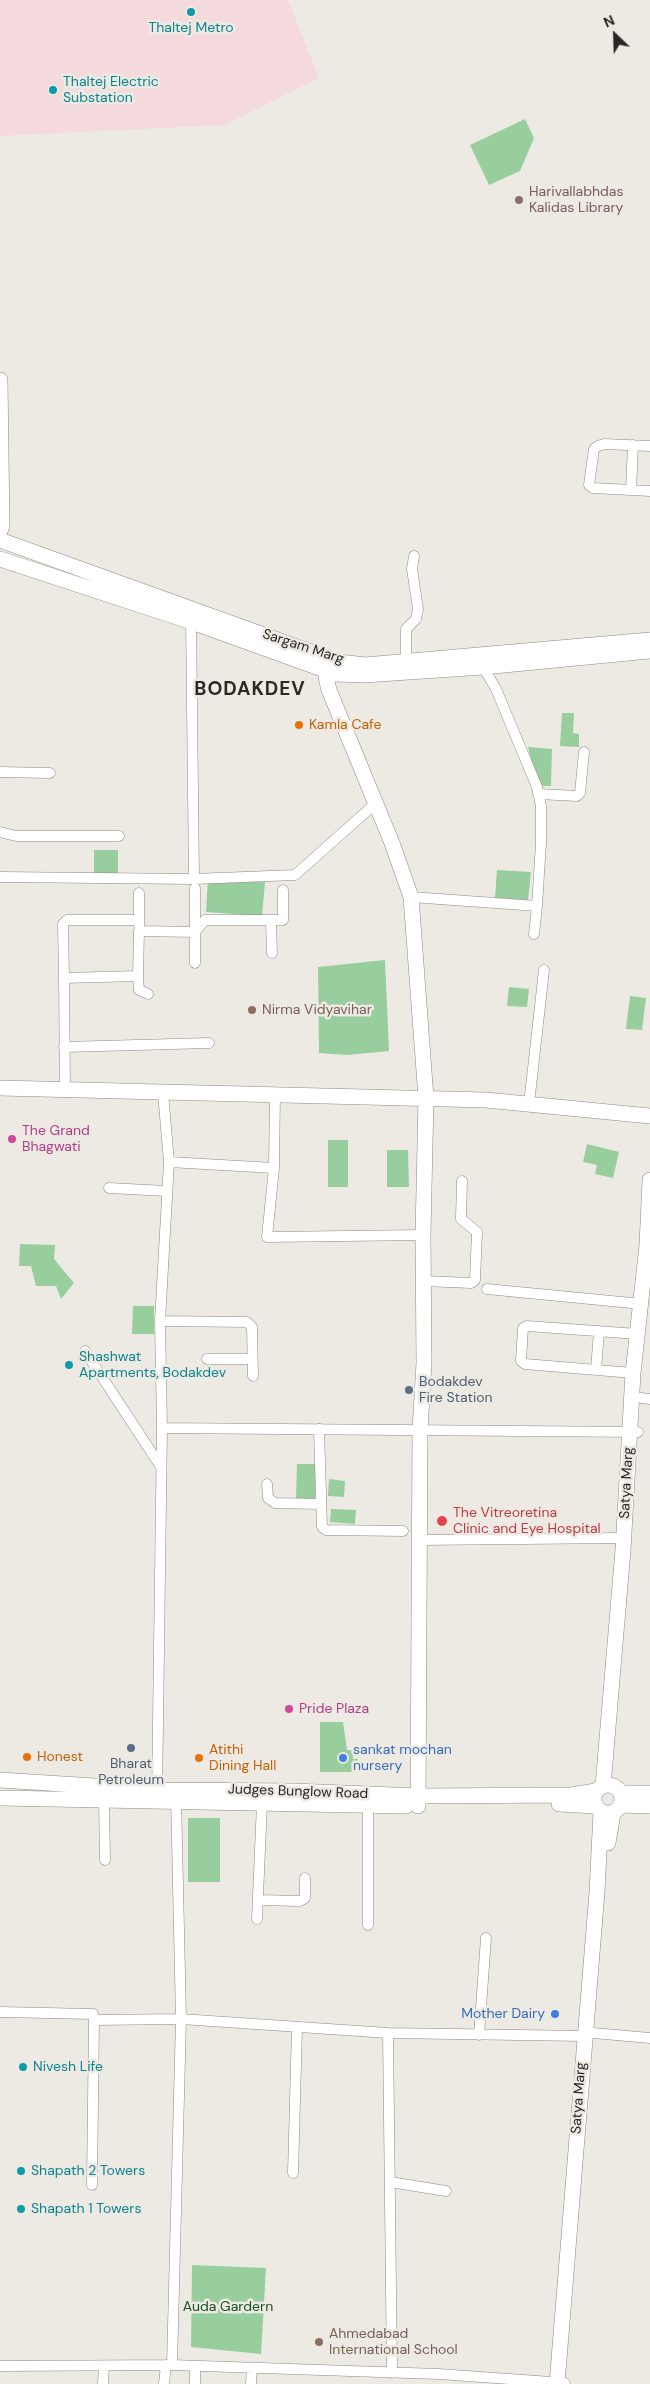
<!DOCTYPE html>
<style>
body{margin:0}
#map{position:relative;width:650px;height:2384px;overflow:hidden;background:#edeae3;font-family:"DM Sans",sans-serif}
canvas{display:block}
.north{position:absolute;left:590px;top:10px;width:50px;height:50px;-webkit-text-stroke:4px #edeae3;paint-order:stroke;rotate:336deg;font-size:14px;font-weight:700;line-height:20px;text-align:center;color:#282725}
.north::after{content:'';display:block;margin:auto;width:18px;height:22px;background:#282725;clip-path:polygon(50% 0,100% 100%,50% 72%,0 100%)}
</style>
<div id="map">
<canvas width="650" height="2384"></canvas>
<div class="north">N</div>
</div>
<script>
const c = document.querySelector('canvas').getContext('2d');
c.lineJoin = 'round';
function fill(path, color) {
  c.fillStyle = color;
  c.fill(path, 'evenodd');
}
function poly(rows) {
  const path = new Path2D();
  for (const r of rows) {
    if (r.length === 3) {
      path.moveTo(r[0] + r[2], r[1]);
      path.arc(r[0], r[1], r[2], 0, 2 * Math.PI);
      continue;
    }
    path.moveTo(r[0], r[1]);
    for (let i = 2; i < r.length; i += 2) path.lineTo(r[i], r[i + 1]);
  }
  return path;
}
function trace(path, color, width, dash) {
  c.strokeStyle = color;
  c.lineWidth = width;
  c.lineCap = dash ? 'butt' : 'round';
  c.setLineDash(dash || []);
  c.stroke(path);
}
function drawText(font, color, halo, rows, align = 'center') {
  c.font = font + ' "DM Sans",sans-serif';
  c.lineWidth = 5;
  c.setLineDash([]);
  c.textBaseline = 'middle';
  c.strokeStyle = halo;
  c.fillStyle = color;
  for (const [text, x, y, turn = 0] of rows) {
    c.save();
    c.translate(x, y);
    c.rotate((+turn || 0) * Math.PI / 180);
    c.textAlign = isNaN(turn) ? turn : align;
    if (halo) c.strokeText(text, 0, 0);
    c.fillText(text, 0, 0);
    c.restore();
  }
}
fill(poly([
 [0,0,288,0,319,78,224,125,0,136]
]), '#f4d9dd');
fill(poly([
 [525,119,534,138,520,171,489,185,470,145],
 [562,713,574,713,573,733,579,734,579,747,560,746],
 [528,747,552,749,551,786,538,786],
 [94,850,118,850,118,875,94,876],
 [497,870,531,872,528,900,495,898],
 [208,878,265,882,262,916,206,912],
 [385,960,389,1051,347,1055,319,1053,318,967],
 [509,987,529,989,527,1007,507,1006],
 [630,996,646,998,642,1030,626,1029],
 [328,1140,348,1140,348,1187,328,1187],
 [587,1144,619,1152,613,1178,595,1174,597,1165,583,1162],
 [387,1150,408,1150,409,1187,387,1187],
 [20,1244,55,1245,54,1259,74,1283,61,1299,56,1286,36,1286,31,1266,19,1266],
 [133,1306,154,1306,154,1334,132,1334],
 [297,1464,317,1464,315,1499,296,1498],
 [329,1479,345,1481,344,1497,328,1496],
 [331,1509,356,1510,355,1524,330,1522],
 [320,1722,343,1722,347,1750,353,1750,353,1759,358,1759,358,1772,320,1772],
 [188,1818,220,1818,220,1882,188,1882],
 [192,2265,266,2268,261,2354,191,2347]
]), '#98ce9d');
const street = poly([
 [650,446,604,444,598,446,594,449,589,485,593,488,650,491],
 [631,490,633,445],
 [406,662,406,629,416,619,418,609,412,569,414,556],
 [0,772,50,773],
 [538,794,577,796,580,793,584,752],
 [0,832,16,836,119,836],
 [0,877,194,879,191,617],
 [194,879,295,875,376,803],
 [195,888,195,963],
 [411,897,537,906,541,843,541,806,537,787,496,689,483,667],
 [271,920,272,953],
 [139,925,139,893],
 [534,934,537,906],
 [138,976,139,990,148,994],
 [64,978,63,924,67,920,139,920],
 [64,1047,209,1043],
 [65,1090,64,978,138,976,139,931,195,932,205,920,283,920,283,890],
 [275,1094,274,1168,267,1237,423,1235],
 [529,1104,544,970],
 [169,1162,274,1168],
 [109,1188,166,1191],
 [424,1281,471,1283,475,1280,477,1232,461,1219,462,1181],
 [487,1289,642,1304],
 [160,1321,247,1322,252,1327,253,1376],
 [85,1351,161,1467],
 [207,1359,252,1359],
 [596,1370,599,1331],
 [633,1373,525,1364,521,1361,523,1328,527,1326,638,1334],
 [641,1398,650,1399],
 [162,1428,638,1432],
 [319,1429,322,1527,326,1530,403,1531],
 [267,1484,268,1498,275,1503,321,1504],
 [420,1540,623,1538],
 [157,1796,162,1428,160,1321,169,1162,163,1093],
 [104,1802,105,1860],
 [258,1900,300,1901,305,1898,305,1878],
 [257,1919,262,1804],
 [368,1925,368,1805],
 [0,2012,93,2014,94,2020],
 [388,2033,392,2373],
 [479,2035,486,1938],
 [293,2173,297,2028],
 [390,2182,446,2191],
 [92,2185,94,2020,181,2019,388,2033,584,2036,593,2033,650,2038],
 [172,2365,181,2019,176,1796],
 [0,2366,172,2365,439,2374,565,2383],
 [103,2384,104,2366],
 [164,2384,166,2365],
 [195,2384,195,2366],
 [251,2384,252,2368]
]);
const secondary = poly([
 [0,380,2,526,0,531],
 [0,540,339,662,365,665,650,640],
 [0,559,189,621,336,674,364,675,483,667,650,651],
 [328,658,326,677,329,690,392,843,411,897,426,1098,423,1235,424,1363,420,1430,418,1806],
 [0,1088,486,1100,650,1116],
 [0,1780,157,1790,293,1791,419,1796,571,1795,596,1791],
 [608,1799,14],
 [603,1786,623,1550,633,1373,647,1245,650,1180],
 [621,1793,650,1793],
 [0,1798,406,1806],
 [559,1804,595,1806],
 [621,1805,650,1806],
 [608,1843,613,1813],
 [557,2384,597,1892,601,1812]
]);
trace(street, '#8c8982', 11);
trace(secondary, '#8c8982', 16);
trace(street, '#fff', 10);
trace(secondary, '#fff', 15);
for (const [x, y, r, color] of [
 [191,12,5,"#0f9aa8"],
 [53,90,5,"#0f9aa8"],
 [519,200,5,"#8d6e63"],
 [299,725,5,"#e8710a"],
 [252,1010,5,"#8d6e63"],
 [12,1139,5,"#d1479c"],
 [69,1365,5,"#0f9aa8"],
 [409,1390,5,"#5c6f8a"],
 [442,1521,6,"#e0444e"],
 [289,1709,5,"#d1479c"],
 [131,1748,5,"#5c6f8a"],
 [27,1757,5,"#e8710a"],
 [199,1758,5,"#e8710a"],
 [343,1758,5,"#3f7fe0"],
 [555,2014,5,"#3f7fe0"],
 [23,2067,5,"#0f9aa8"],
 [21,2171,5,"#0f9aa8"],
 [21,2209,5,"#0f9aa8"],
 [319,2342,5,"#8d6e63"]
]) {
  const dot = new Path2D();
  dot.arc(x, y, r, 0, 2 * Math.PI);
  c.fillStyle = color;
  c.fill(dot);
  trace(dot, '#edeae3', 2);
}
drawText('14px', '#0d838f', '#edeae3', [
 ["Thaltej Metro",191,28,"center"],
 ["Thaltej Electric",63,82],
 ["Substation",63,98],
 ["Shashwat",79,1357],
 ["Apartments, Bodakdev",79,1373],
 ["Nivesh Life",33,2067],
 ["Shapath 2 Towers",31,2171],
 ["Shapath 1 Towers",31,2209]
], 'left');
drawText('14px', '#785e54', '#edeae3', [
 ["Harivallabhdas",529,192],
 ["Kalidas Library",529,208],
 ["Nirma Vidyavihar",262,1010],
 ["Ahmedabad",329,2334],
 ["International School",329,2350]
], 'left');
drawText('14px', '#282725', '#edeae3', [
 ["Sargam Marg",303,647,18],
 ["Satya Marg",627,1483,-87],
 ["Judges Bunglow Road",298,1792,2],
 ["Satya Marg",579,2098,-86]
]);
drawText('14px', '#c56008', '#edeae3', [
 ["Kamla Cafe",309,725],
 ["Atithi",209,1750],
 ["Dining Hall",209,1766],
 ["Honest",37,1757]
], 'left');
drawText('14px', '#b23c85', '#edeae3', [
 ["The Grand",22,1131],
 ["Bhagwati",22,1147],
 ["Pride Plaza",299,1709]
], 'left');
drawText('14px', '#4e5e75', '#edeae3', [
 ["Bodakdev",419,1382],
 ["Fire Station",419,1398],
 ["Bharat",131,1764,"center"],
 ["Petroleum",131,1780,"center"]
], 'left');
drawText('14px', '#be3a42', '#edeae3', [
 ["The Vitreoretina",453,1513],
 ["Clinic and Eye Hospital",453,1529]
], 'left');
drawText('14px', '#366cbe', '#edeae3', [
 ["sankat mochan",353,1750],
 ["nursery",353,1766],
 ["Mother Dairy",545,2014,"right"]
], 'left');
drawText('14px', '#184f23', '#edeae3', [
 ["Auda Gardern",228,2307]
]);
c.letterSpacing = '1px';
drawText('bold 19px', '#2e2b26', '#edeae3', [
 ["BODAKDEV",250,690]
]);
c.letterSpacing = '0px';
</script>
